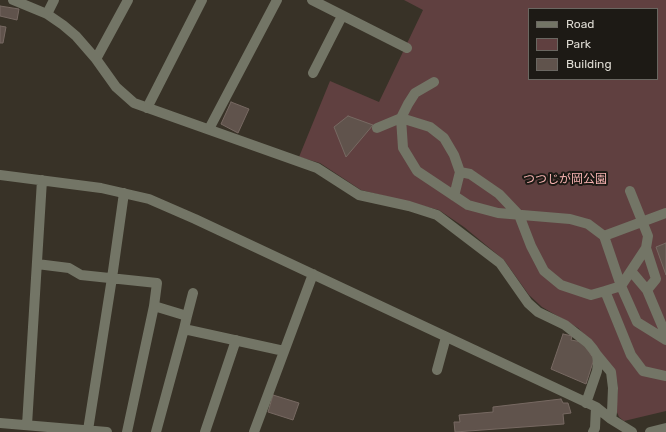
<!DOCTYPE html>
<meta charset="utf-8">
<style>
body{margin:0}
#map{position:relative;width:666px;height:432px;overflow:hidden;background:#383227;font-family:Rubik,sans-serif}
canvas{display:block}
.legend{position:absolute;left:528px;top:8px;width:130px;height:72px;box-sizing:border-box;background:#1d1a15;border:1px solid #6a6761;margin:0;padding:5px 7px;list-style:none;font-size:12px;color:#dedbd3}
.legend li{display:flex;align-items:center;gap:8px;height:20px}
.legend b{width:20px;border:1px solid #6a6761}
</style>
<div id="map">
<canvas width="666" height="432"></canvas>
<ul class="legend">
<li><b style="height:5px;background:#737566"></b>Road</li>
<li><b style="height:11px;background:#604040"></b>Park</li>
<li><b style="height:11px;background:#60534c"></b>Building</li>
</ul>
</div>
<script>
const c = document.querySelector('canvas').getContext('2d');
c.lineJoin = 'round';
function fill(path, color) {
  c.fillStyle = color;
  c.fill(path, 'evenodd');
}
function poly(rows) {
  const path = new Path2D();
  for (const r of rows) {
    path.moveTo(r[0], r[1]);
    for (let i = 2; i < r.length; i += 2) path.lineTo(r[i], r[i + 1]);
  }
  return path;
}
function trace(path, color, width, dash) {
  c.strokeStyle = color;
  c.lineWidth = width;
  c.lineCap = dash ? 'butt' : 'round';
  c.setLineDash(dash || []);
  c.stroke(path);
}
function drawText(font, color, halo, rows, align = 'center') {
  c.font = font + ' Rubik,"Noto Sans JP",sans-serif';
  c.lineWidth = 4;
  c.setLineDash([]);
  c.textBaseline = 'middle';
  c.strokeStyle = halo;
  c.fillStyle = color;
  for (const [text, x, y, turn = 0] of rows) {
    c.save();
    c.translate(x, y);
    c.rotate((+turn || 0) * Math.PI / 180);
    c.textAlign = isNaN(turn) ? turn : align;
    if (halo) c.strokeText(text, 0, 0);
    c.fillText(text, 0, 0);
    c.restore();
  }
}
fill(poly([
 [404,0,666,0,666,411,624,421,619,417,616,410,618,389,617,380,598,349,578,328,542,307,529,295,504,260,464,227,439,210,361,190,320,163,299,157,330,81,379,102,423,10],
 [529,9,657,9,657,79,529,79]
]), '#604040');
const building = poly([
 [0,6,19,9,17,20,0,16,0,6],
 [0,26,6,27,3,43,0,43,0,26],
 [231,102,249,109,238,133,221,124,231,102],
 [348,116,373,125,346,157,334,127,348,116],
 [666,243,666,275,656,247,666,243],
 [563,334,572,336,571,340,582,342,594,359,586,384,551,369,563,334],
 [273,395,299,403,293,420,268,412,273,395],
 [561,399,563,403,568,403,571,413,563,414,564,424,455,432,454,422,460,422,459,415,493,412,493,407,561,399]
]);
fill(building, '#60534c');
trace(building, '#776962', 1);
trace(poly([
 [13,0,47,14,63,25,76,36,96,59,116,87,134,103,317,168,359,195,409,206,437,215,500,263,528,303,538,312,565,325,588,343,593,349,597,355,598,363,597,371,586,403],
 [312,0,407,48],
 [47,14,54,0],
 [96,59,128,0],
 [313,73,342,16],
 [434,82,415,93,408,104,401,118,403,148,417,171,468,205,498,213,570,219,588,224,604,236,621,286,637,322,666,340],
 [147,108,202,0],
 [377,128,401,118,430,127,444,138,454,155,460,172,470,174,499,194,519,215,531,246,544,271,561,285,591,295,605,291,631,355,643,371,666,376],
 [209,129,277,0],
 [0,175,101,188,149,199,195,219,596,407,611,419,632,432],
 [630,191,648,236,646,248,656,279,647,290,666,335],
 [454,196,460,172],
 [604,236,666,213],
 [37,264,69,268,81,275,157,283,154,306,187,316,184,329,284,351],
 [631,271,647,290],
 [605,291,621,286,646,248],
 [187,316,193,293],
 [597,355,611,372,613,388,612,412,611,419],
 [437,370,446,337],
 [0,423,107,432],
 [27,425,42,180],
 [88,430,112,278,124,193],
 [127,432,154,306],
 [156,432,184,329],
 [205,432,236,340],
 [254,432,313,274],
 [593,432,595,428,596,407],
 [650,432,666,428]
]), '#737566', 10);
drawText('12px', '#f8b4b2', '#1d1a15', [
 ["つつじが岡公園",565,180]
]);
</script>
